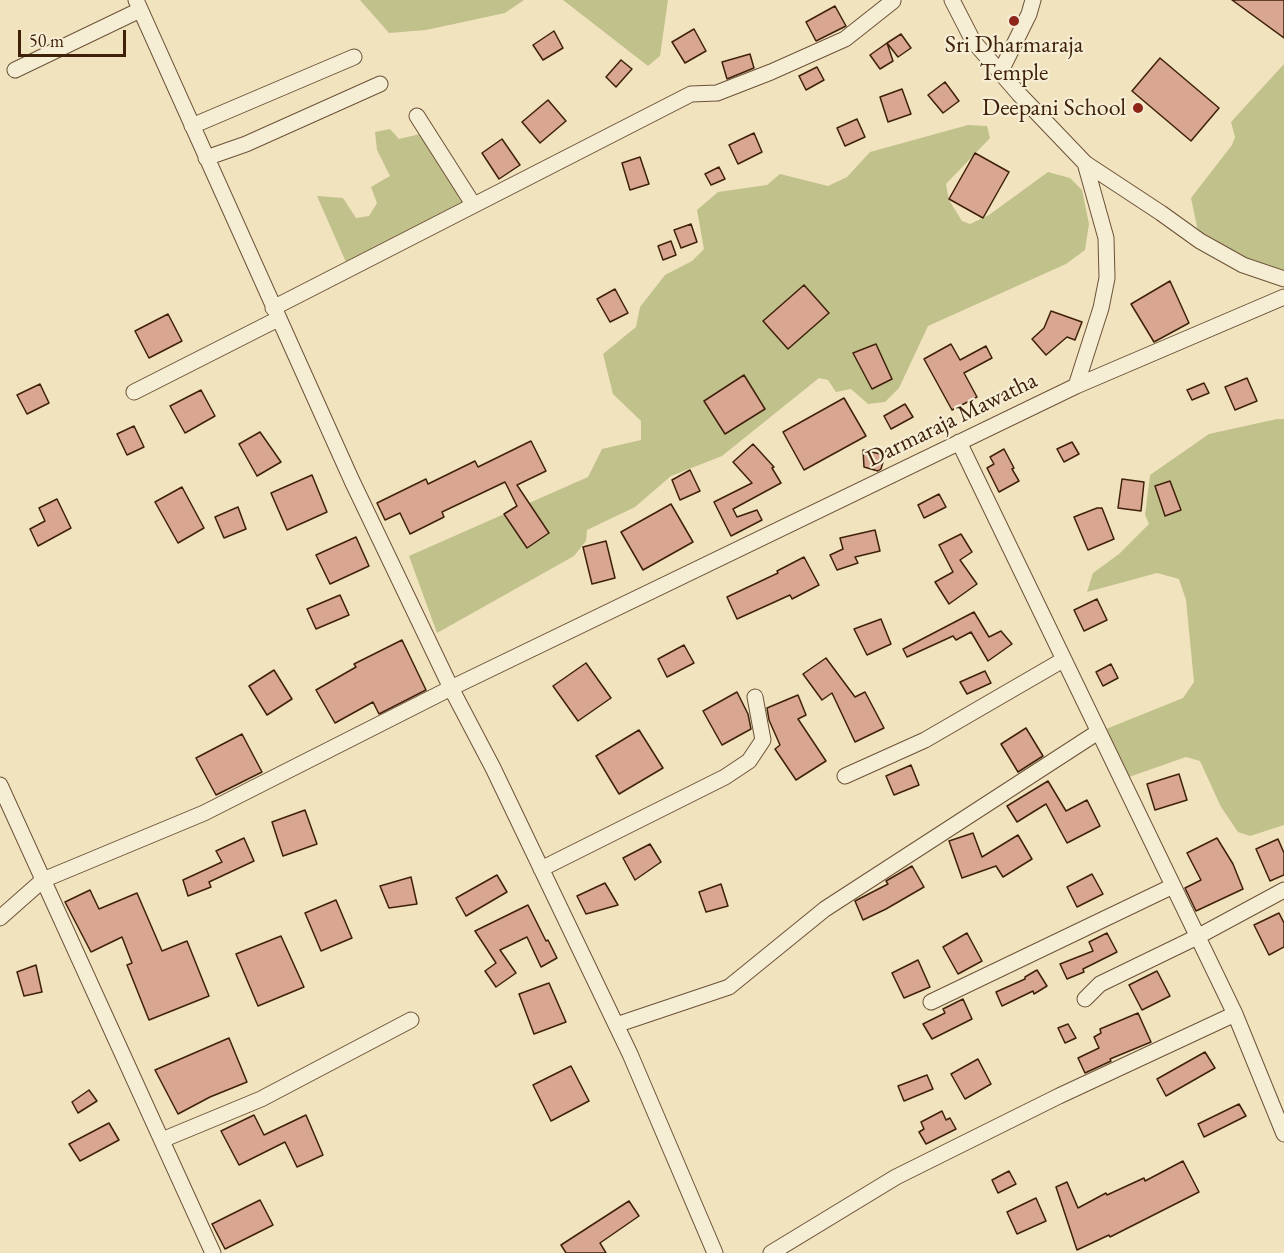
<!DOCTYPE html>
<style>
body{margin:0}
#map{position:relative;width:1284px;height:1253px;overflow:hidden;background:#f1e3be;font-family:"EB Garamond",serif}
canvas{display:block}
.scale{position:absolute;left:18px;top:30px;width:108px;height:27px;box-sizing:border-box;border:3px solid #3f210a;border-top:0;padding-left:8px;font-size:18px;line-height:21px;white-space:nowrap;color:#3f210a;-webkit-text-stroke:4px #f6edd5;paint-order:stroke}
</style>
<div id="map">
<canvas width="1284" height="1253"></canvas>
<div class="scale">50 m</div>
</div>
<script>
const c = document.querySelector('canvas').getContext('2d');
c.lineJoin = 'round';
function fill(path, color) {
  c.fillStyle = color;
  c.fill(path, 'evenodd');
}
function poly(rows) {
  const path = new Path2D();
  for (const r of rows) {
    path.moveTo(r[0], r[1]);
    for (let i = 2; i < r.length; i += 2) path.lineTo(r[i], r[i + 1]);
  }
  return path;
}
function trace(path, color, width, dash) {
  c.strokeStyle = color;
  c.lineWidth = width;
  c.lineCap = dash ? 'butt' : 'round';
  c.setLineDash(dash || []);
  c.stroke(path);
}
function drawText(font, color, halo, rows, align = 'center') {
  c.font = font + ' "EB Garamond",serif';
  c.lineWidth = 4.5;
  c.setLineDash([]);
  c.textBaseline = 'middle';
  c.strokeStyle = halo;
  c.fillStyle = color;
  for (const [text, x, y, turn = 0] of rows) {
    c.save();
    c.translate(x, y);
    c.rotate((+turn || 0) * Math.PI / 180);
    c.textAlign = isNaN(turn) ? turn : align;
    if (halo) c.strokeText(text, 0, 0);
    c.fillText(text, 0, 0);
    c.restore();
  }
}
fill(poly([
 [360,0,524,0,505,13,426,30,389,33],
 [563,0,668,0,660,56,648,66],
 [1284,64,1284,279,1200,241,1191,198,1232,145,1235,137,1231,122],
 [968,125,987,126,990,138,946,184,949,200,962,221,970,224,989,215,1048,172,1070,178,1082,190,1089,224,1085,250,1066,264,928,326,899,388,885,402,868,404,851,389,836,392,828,380,819,378,722,456,671,476,635,507,587,530,586,541,574,556,437,633,409,556,588,477,602,449,641,440,641,421,613,394,603,354,636,327,640,307,665,275,692,261,704,249,697,210,718,192,767,185,780,174,828,186,847,177,870,152],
 [390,129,399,139,420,134,466,208,349,269,317,196,343,198,356,218,369,216,377,203,371,187,390,176,377,150,375,132],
 [1277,419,1284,419,1284,825,1250,836,1238,832,1221,807,1200,761,1186,757,1129,777,1106,729,1183,698,1194,682,1186,600,1179,579,1157,573,1087,592,1093,573,1119,554,1149,524,1145,515,1150,475,1209,434]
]), '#c1c18c');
const building = poly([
 [1232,0,1284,0,1284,38,1232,0],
 [835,6,846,26,816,41,806,22,835,6],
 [694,29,706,51,685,63,672,42,694,29],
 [554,31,563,48,543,60,533,45,554,31],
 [901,34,911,48,898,57,887,43,901,34],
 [887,43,893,61,880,69,870,55,887,43],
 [750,54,754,68,727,79,722,62,750,54],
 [1160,58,1219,108,1191,141,1132,91,1160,58],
 [621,60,632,69,616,87,606,77,621,60],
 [817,67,824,80,806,90,799,76,817,67],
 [945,82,959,101,943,113,928,95,945,82],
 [902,89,911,114,888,122,880,97,902,89],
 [548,100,566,121,540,143,522,122,548,100],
 [857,119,865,137,845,146,837,128,857,119],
 [754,133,762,152,738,164,729,145,754,133],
 [502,139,520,165,499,179,482,153,502,139],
 [975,153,1009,172,983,218,949,199,975,153],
 [640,157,649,184,630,190,622,163,640,157],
 [719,167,725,179,711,185,705,174,719,167],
 [691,224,697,242,681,248,674,230,691,224],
 [671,241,676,255,663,260,658,246,671,241],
 [1170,281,1189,323,1154,342,1131,304,1170,281],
 [804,285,829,313,788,349,763,321,804,285],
 [615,289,628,313,610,322,597,299,615,289],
 [1051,311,1082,322,1075,340,1067,337,1046,355,1032,339,1044,328,1051,311],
 [168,314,182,341,149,358,135,331,168,314],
 [876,344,892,379,872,389,853,353,876,344],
 [951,344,960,360,986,346,992,358,964,373,977,397,952,410,924,359,951,344],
 [744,375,765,409,725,434,704,401,744,375],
 [1247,378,1257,401,1235,410,1225,387,1247,378],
 [1204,383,1209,393,1192,400,1187,390,1204,383],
 [40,384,49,403,27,414,17,395,40,384],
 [201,390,215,416,185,433,170,406,201,390],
 [844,398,866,436,804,470,783,432,844,398],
 [905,404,913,417,891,429,884,416,905,404],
 [134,426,144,447,127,455,117,434,134,426],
 [260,432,281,462,257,476,239,444,260,432],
 [531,441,546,471,517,485,549,533,527,548,504,514,517,506,505,482,442,512,444,517,410,534,400,513,385,520,377,503,426,479,428,484,475,461,478,467,531,441],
 [1072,442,1079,454,1064,462,1057,449,1072,442],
 [753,444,774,467,772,468,781,483,733,509,737,517,757,510,762,520,731,536,714,502,752,483,733,462,753,444],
 [1004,449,1014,468,1012,469,1019,481,999,492,987,468,994,464,990,457,1004,449],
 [863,450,885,455,881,469,878,471,864,467,863,450],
 [690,470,700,491,680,500,672,480,690,470],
 [312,475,327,512,287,530,271,493,312,475],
 [1122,479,1144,482,1141,511,1118,508,1122,479],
 [1170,481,1181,510,1165,516,1155,486,1170,481],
 [182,487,204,528,178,543,155,502,182,487],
 [939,494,946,507,924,518,918,505,939,494],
 [57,499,71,528,38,546,30,529,45,521,39,508,57,499],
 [671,504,693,542,643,570,621,532,671,504],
 [238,507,246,529,224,538,215,517,238,507],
 [1097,508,1102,508,1114,539,1088,550,1074,517,1097,508],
 [875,530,880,551,855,557,858,563,837,570,830,555,843,549,840,538,875,530],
 [961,534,972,552,960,560,977,584,949,604,935,582,953,572,939,545,961,534],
 [356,537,369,566,330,584,316,555,356,537],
 [606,541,615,578,592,584,583,547,606,541],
 [804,557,819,585,792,599,790,595,737,619,727,597,778,573,777,571,804,557],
 [340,595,349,615,316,629,307,609,340,595],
 [1097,599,1107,620,1084,631,1074,610,1097,599],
 [974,612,989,637,1001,631,1012,644,988,661,971,632,956,640,953,636,907,657,903,649,974,612],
 [881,619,891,644,867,655,854,629,881,619],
 [402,640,426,690,379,714,373,702,335,723,316,690,356,667,354,664,402,640],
 [684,645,694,663,667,677,658,659,684,645],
 [826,658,855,697,865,692,884,728,855,742,832,693,822,700,803,674,826,658],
 [586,663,611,698,578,721,553,686,586,663],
 [1111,664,1118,678,1103,686,1096,672,1111,664],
 [274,670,292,699,267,715,249,686,274,670],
 [985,671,991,683,967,694,960,682,985,671],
 [737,692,748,714,751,729,722,745,703,711,737,692],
 [798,695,806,715,798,719,826,761,796,780,775,749,780,745,769,720,767,708,798,695],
 [1026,728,1043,756,1018,772,1001,744,1026,728],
 [639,730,663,768,619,794,596,756,639,730],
 [242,734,262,772,216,795,196,758,242,734],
 [911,765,919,785,894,795,886,776,911,765],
 [1179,774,1187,800,1155,810,1147,784,1179,774],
 [1048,781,1066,811,1087,800,1100,826,1067,843,1046,804,1017,822,1007,806,1048,781],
 [305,810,317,844,283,856,272,822,305,810],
 [973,833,982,857,1018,835,1032,859,1003,877,996,866,962,878,949,841,973,833],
 [244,838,254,861,209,882,211,887,188,896,183,880,222,862,216,851,244,838],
 [1217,838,1233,864,1243,889,1196,911,1185,888,1201,880,1187,853,1217,838],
 [1278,839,1284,853,1284,875,1270,881,1256,849,1278,839],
 [650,844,661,862,635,880,623,858,650,844],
 [912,866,924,887,886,909,863,920,855,901,888,884,886,881,912,866],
 [1092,874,1103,894,1077,907,1067,887,1092,874],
 [497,875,507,892,466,916,456,898,497,875],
 [411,877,417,904,389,908,380,886,411,877],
 [605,883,618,905,586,914,577,896,605,883],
 [721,884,728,906,706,912,699,892,721,884],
 [90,890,99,909,137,893,162,951,187,941,209,996,149,1020,127,965,132,963,122,937,91,952,65,902,90,890],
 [336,900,352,938,321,951,305,913,336,900],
 [528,905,546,941,548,940,557,958,541,967,527,937,500,950,516,973,496,987,485,971,496,963,475,931,528,905],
 [1279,913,1284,923,1284,947,1269,955,1254,925,1279,913],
 [967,933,982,961,958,974,943,947,967,933],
 [1107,933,1117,952,1083,969,1084,972,1067,979,1060,964,1093,951,1089,942,1107,933],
 [281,936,304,987,258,1006,236,954,281,936],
 [918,960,930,987,904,998,892,973,918,960],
 [36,965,42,992,24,996,17,972,36,965],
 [1037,970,1047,986,1034,994,1033,991,1002,1006,996,992,1025,979,1025,977,1037,970],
 [1157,971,1170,996,1142,1010,1129,985,1157,971],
 [549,983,566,1022,534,1034,519,994,549,983],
 [963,999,972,1019,932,1039,923,1024,945,1013,943,1009,963,999],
 [1138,1013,1151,1042,1110,1059,1111,1061,1085,1073,1078,1058,1099,1048,1094,1037,1101,1033,1100,1029,1138,1013],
 [1068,1024,1076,1038,1065,1043,1058,1028,1068,1024],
 [229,1038,247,1082,210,1097,178,1114,155,1070,229,1038],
 [1205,1052,1215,1068,1166,1096,1157,1079,1205,1052],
 [978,1059,991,1084,965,1099,951,1074,978,1059],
 [571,1066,589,1101,551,1121,533,1085,571,1066],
 [927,1075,933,1089,904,1101,898,1086,927,1075],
 [89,1090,97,1101,78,1113,72,1102,89,1090],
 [1239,1104,1246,1116,1204,1137,1198,1124,1239,1104],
 [942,1111,946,1120,950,1118,956,1129,926,1144,919,1132,924,1129,921,1122,942,1111],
 [254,1115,264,1135,306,1115,323,1155,297,1167,285,1142,239,1165,221,1131,254,1115],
 [109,1123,119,1140,80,1161,69,1144,109,1123],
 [1183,1161,1199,1192,1110,1237,1109,1235,1077,1250,1056,1187,1067,1182,1078,1208,1106,1193,1107,1195,1144,1178,1145,1181,1183,1161],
 [1009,1171,1016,1184,998,1193,992,1180,1009,1171],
 [1036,1198,1046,1221,1017,1234,1007,1212,1036,1198],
 [260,1200,273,1225,225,1249,212,1224,260,1200],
 [629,1201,639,1216,600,1243,606,1253,566,1253,561,1245,629,1201]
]);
fill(building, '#d9a692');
trace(building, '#3f210a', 1.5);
const minor = poly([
 [136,0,352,481,451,688,493,768,630,1054,715,1253],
 [15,70,140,10],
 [1000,73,1029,14,1033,0],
 [417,116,473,204],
 [192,126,354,57],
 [206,158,246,144,380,84],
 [1085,163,1161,213,1200,241,1243,265,1284,279],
 [273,308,691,94,717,93,771,72,845,39,893,1],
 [1076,386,1284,297],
 [134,392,278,319],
 [959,442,1235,1014,1284,1134],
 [845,776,925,740,1063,660],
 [0,785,213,1253],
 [541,869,725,777,749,761,763,740,755,697],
 [0,918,43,880,204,813,451,688,1076,386,1101,308,1107,278,1106,238,1085,163,1019,94,973,41,952,0],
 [1085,999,1100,984,1197,937,1284,890],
 [931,1002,1173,886],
 [616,1025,729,987,825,909,1098,732],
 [162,1140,261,1099,411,1020],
 [771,1253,896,1177,1059,1096,1235,1014]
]);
trace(minor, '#6c5237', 17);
trace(minor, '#f6edd5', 15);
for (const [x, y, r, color] of [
 [1014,21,6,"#8f2418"],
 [1138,108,6,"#8f2418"]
]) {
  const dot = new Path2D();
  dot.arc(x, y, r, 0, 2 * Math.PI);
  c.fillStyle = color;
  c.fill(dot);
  trace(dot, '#f6edd5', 2);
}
drawText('24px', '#3f210a', '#f6edd5', [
 ["Sri Dharmaraja",1014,45],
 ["Temple",1014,73],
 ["Deepani School",1126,108,"right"]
]);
drawText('24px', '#3f210a', '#f6edd5', [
 ["Darmaraja Mawatha",952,420,-26]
]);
</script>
